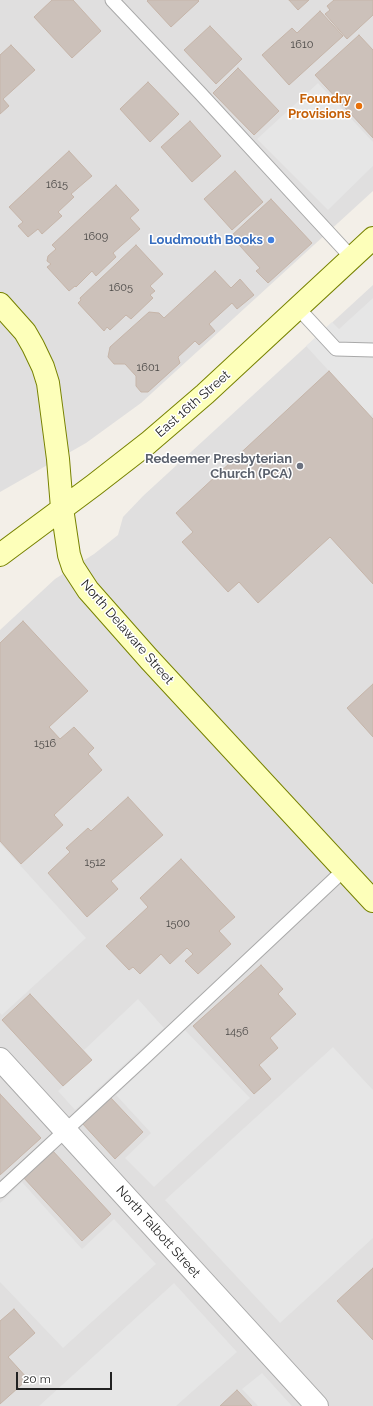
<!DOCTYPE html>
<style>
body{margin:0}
#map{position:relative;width:373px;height:1406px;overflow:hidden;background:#f3efe8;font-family:Raleway,sans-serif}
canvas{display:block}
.scale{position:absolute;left:16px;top:1372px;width:96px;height:18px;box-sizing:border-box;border:2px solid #222;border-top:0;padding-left:5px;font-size:12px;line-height:14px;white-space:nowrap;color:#222;-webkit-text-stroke:3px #fff;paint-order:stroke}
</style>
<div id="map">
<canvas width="373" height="1406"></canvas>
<div class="scale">20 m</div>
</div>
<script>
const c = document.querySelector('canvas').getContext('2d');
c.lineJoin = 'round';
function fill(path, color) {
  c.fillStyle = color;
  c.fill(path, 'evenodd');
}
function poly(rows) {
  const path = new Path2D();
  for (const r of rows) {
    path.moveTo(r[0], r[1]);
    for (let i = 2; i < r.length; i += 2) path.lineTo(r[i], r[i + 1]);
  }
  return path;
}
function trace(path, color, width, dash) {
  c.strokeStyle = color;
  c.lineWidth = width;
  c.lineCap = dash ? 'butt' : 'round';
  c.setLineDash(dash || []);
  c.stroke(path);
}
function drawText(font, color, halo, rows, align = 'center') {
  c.font = font + ' Raleway,sans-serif';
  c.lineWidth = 3;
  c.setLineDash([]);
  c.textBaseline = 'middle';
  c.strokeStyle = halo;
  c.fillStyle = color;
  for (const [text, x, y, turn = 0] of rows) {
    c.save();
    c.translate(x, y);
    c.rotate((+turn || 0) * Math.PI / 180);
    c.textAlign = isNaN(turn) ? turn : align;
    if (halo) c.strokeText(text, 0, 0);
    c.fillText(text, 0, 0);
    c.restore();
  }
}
fill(poly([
 [0,0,373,0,373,191,141,403,86,443,0,492],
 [373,285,373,1406,0,1406,0,630,55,579,94,554,118,535,123,517,143,496]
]), '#e0dfdf');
fill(poly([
 [318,83,373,142,373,166,328,210,257,139],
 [373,298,373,413,370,416,306,346,332,322,339,329],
 [0,843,86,938,2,1015,0,1013],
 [138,999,164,1028,75,1110,58,1091,92,1060,84,1050],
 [185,1030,250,1098,154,1187,125,1158,151,1133,116,1095],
 [333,1047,373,1090,373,1238,280,1323,165,1200],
 [22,1182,82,1249,114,1219,156,1264,63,1348,0,1282,0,1203],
 [174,1283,237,1352,176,1406,39,1406],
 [262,1373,292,1406,258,1406,242,1389]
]), '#e6e6e6');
const building = poly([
 [52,0,73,0,101,31,72,58,34,17,52,0],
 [148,0,198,0,199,1,171,27,147,1,148,0],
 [289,0,309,0,298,10,289,0],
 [334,0,373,0,373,15,347,39,325,14,330,10,327,6,334,0],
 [320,11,343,36,289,85,262,55,292,28,297,33,320,11],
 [210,26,242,59,216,84,184,50,210,26],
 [359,35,373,50,373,138,315,75,359,35],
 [11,45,35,70,3,99,9,106,0,114,0,55,11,45],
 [238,68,279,111,254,135,213,93,238,68],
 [148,82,179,114,150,142,120,109,148,82],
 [190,121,221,156,192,182,161,147,190,121],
 [69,151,92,176,71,194,74,197,58,212,62,216,42,234,38,229,28,237,18,226,23,222,9,207,69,151],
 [235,171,263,202,232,230,204,199,235,171],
 [116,185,139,210,130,218,140,229,113,253,116,257,96,276,92,271,76,287,75,286,69,291,47,267,51,264,47,261,48,256,56,249,52,245,116,185],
 [271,199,312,243,268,283,256,271,260,268,231,236,271,199],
 [136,245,163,274,150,286,155,291,150,295,153,298,131,319,126,315,110,330,107,327,104,331,78,303,81,300,80,298,136,245],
 [215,271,231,288,240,279,254,295,237,309,232,303,209,324,215,331,199,345,195,341,178,357,180,363,148,392,141,392,136,386,136,376,125,364,114,364,108,357,110,347,149,312,159,313,164,318,215,271],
 [329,371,373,419,373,584,330,537,258,603,239,582,228,592,182,542,193,532,176,513,329,371],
 [23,621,88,691,49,727,60,739,74,727,94,748,88,754,102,770,54,815,63,825,21,864,0,841,0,643,23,621],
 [373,684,373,737,347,708,373,684],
 [128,797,163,835,111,881,118,889,87,917,48,873,70,852,66,848,88,828,91,831,128,797],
 [181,859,235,917,219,931,231,944,198,974,185,961,193,954,187,948,170,964,161,954,140,974,133,967,129,970,106,946,148,907,140,898,181,859],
 [261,965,283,989,278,994,296,1014,270,1038,278,1048,259,1065,271,1079,254,1094,193,1026,261,965],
 [30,994,92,1060,63,1086,2,1020,30,994],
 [0,1094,41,1138,0,1175,0,1094],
 [110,1097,143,1132,115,1159,82,1123,110,1097],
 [52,1150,111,1214,82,1241,23,1177,52,1150],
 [373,1268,373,1340,337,1301,373,1268],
 [14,1309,35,1333,8,1357,28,1379,0,1404,0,1321,14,1309],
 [237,1390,252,1406,220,1406,237,1390]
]);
fill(building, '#ccc1ba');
trace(building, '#c6b5a9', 1);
const lane = poly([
 [112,0,200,93,352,258],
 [298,308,336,349,373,350],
 [0,1191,144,1058,344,870]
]);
const street = poly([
 [0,1059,317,1406]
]);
const secondary = poly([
 [0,304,25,332,33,346,43,367,48,383,58,459,62,508,69,555,73,567,88,590,149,659,373,901],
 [0,555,94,485,148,443,205,394,373,238]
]);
trace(lane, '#a9a9a9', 15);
trace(street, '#a9a9a9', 24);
trace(secondary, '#778200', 24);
trace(lane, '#fff', 13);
trace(street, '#fff', 22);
trace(secondary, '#fdffba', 22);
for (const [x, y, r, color] of [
 [359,106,4,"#e8710a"],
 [271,240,4,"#3f7fe0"],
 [300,466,4,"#6b7280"]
]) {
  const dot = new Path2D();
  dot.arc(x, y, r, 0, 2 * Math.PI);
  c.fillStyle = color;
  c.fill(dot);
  trace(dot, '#fff', 1.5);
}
drawText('11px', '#4c4a48', null, [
 ["1610",302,45],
 ["1615",57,185],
 ["1609",96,237],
 ["1605",121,288],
 ["1601",148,368],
 ["1516",45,744],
 ["1512",95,863],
 ["1500",178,924],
 ["1456",237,1032]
]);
drawText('bold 13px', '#c56008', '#fff', [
 ["Foundry",351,99],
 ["Provisions",351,114]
], 'right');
drawText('bold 13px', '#366cbe', '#fff', [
 ["Loudmouth Books",263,240]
], 'right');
drawText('13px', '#222', '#fff', [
 ["East 16th Street",193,404,-41],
 ["North Delaware Street",127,632,49],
 ["North Talbott Street",158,1232,48]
]);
drawText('bold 13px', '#5b616d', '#fff', [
 ["Redeemer Presbyterian",292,459],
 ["Church (PCA)",292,474]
], 'right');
</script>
